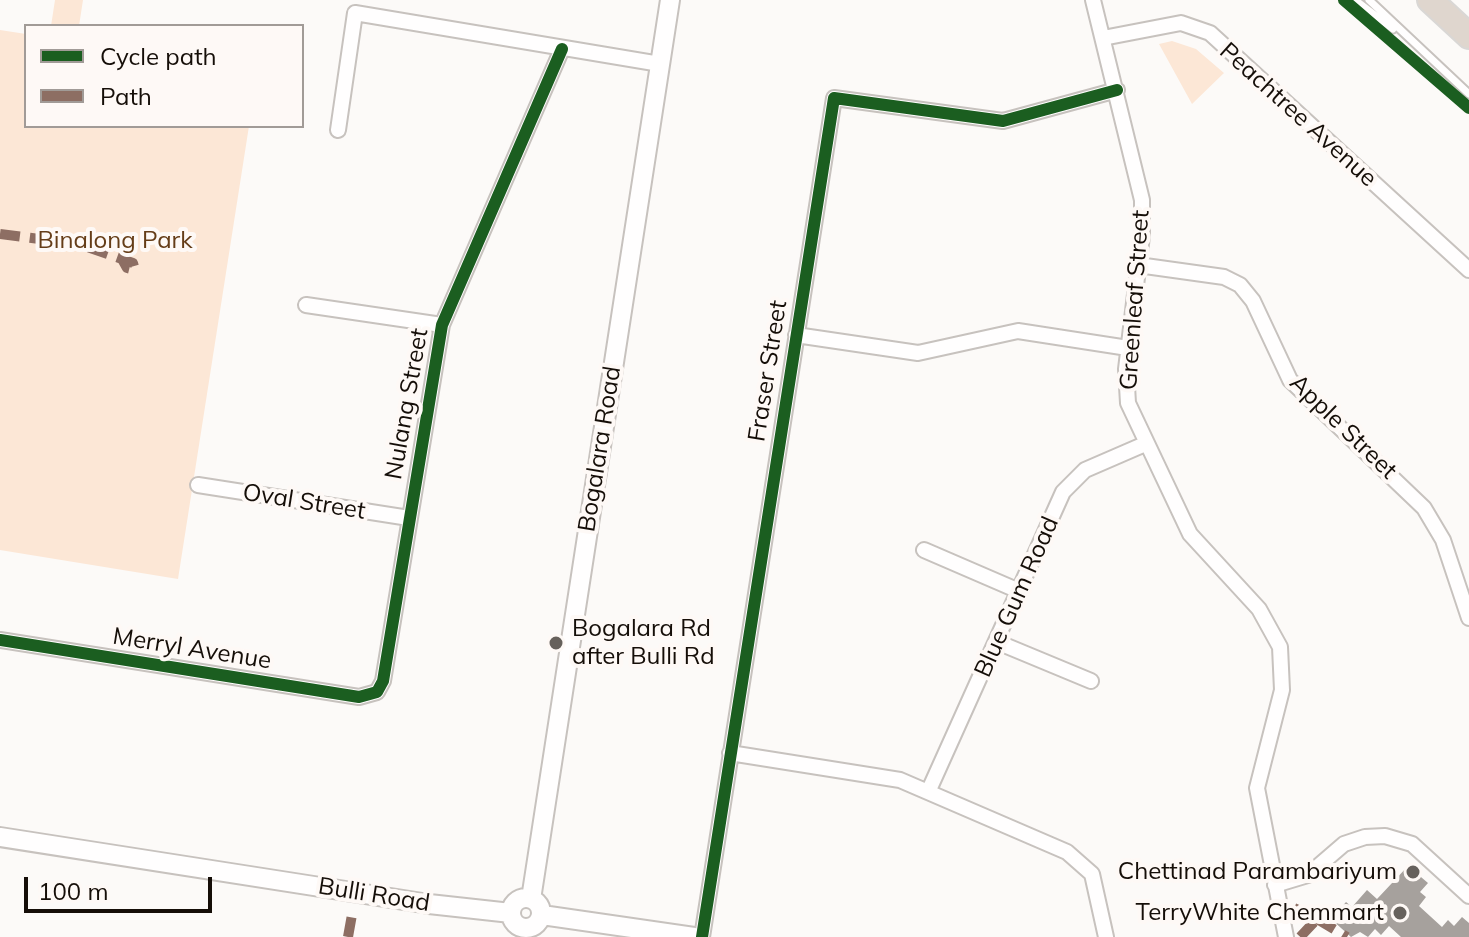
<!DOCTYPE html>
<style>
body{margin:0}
#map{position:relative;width:1469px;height:937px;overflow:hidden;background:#fcfaf8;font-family:Mulish,sans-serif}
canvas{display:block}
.legend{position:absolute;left:24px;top:24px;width:280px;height:104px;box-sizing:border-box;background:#fef9f6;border:2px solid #a19b97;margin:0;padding:10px 14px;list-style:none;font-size:24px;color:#150e08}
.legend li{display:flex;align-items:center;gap:16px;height:40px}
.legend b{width:40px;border:2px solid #a19b97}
.scale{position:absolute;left:24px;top:877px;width:188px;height:36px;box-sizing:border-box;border:4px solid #150e08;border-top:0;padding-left:10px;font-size:24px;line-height:28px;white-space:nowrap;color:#150e08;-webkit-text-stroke:6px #fef9f6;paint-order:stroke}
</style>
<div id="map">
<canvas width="1469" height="937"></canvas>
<ul class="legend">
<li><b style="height:10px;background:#1b5e20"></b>Cycle path</li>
<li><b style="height:10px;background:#8d6e63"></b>Path</li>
</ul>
<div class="scale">100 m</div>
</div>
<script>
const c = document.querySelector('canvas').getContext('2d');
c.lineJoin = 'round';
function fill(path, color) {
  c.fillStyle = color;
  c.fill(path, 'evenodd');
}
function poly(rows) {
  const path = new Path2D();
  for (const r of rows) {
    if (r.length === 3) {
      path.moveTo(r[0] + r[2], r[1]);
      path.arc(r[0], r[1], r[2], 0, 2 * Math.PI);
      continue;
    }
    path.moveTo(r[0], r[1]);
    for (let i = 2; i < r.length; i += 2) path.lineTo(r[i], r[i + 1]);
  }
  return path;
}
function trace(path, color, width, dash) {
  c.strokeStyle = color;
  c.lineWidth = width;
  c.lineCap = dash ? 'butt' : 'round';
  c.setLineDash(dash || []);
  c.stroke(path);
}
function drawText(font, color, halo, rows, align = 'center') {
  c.font = font + ' Mulish,sans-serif';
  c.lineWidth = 8;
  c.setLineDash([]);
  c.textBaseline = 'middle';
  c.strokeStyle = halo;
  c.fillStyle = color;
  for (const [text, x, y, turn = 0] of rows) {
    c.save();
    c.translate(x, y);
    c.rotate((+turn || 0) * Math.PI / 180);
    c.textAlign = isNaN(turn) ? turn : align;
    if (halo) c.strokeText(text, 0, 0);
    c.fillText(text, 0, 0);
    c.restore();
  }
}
fill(poly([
 [55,0,83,0,79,26,51,26],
 [0,30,26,34,26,126,249,126,178,579,0,550],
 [1172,41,1196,49,1224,73,1192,104,1159,44]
]), '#fce7d6');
fill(poly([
 [1408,866,1428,883,1420,892,1426,897,1419,906,1442,927,1448,920,1454,926,1462,917,1469,923,1469,937,1401,937,1389,926,1381,935,1375,929,1368,937,1360,932,1351,937,1331,919,1346,902,1352,907,1367,890,1377,899]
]), '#a6a19d');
const service = poly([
 [1355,0,1393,29],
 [1369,0,1469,94]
]);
const minor = poly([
 [1093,0,1142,200,1142,236,1126,369,1128,403,1190,534,1259,609,1280,647,1282,690,1257,788,1286,937],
 [1103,38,1181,23,1210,33,1469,270],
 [338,130,355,13,660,64],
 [1138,265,1224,277,1240,285,1253,301,1290,380,1424,508,1443,540,1469,618],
 [306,305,442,325],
 [796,335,918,353,1018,331,1128,348],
 [198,485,409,518],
 [924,550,1019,591],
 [0,640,359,697,377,692,383,681,442,325,562,49],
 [997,642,1091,681],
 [730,753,900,780,1067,852,1092,874,1106,937],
 [929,790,1063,492,1085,470,1145,444],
 [1275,885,1308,875,1344,844,1365,837,1385,836,1412,844,1469,896],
 [702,937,834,98,1003,121,1117,90]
]);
const tertiary = poly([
 [0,837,429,904,511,913],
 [526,913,15],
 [531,899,670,0],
 [542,915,694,937]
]);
const trunk = poly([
 [1430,0,1469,36]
]);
trace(service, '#c7c2be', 11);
trace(minor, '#c7c2be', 18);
trace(tertiary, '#c7c2be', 22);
trace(trunk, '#d9d7d5', 28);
trace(service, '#fffefe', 7);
trace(minor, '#fffefe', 14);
trace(tertiary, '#fffefe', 18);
trace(trunk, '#dfd6ce', 24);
trace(poly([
 [0,234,79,244,133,263,135,270,127,268,122,259],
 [1294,908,1317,919,1300,937],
 [1317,919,1347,937],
 [348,937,353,909]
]), '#8d6e63', 10, [20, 10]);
trace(poly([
 [1344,0,1469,108],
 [0,640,359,697,377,692,383,681,442,325,562,49],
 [702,937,834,98,1003,121,1117,90]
]), '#1b5e20', 12);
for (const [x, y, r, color] of [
 [556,643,8,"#66615c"],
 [1413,872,8,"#66615c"],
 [1400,913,8,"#66615c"]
]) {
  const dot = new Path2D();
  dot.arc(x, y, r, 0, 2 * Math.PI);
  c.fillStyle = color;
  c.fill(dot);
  trace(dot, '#fef9f6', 3);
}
drawText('24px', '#150e08', '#fef9f6', [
 ["Peachtree Avenue",1298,115,42],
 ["Greenleaf Street",1135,300,-86],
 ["Fraser Street",768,371,-81],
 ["Nulang Street",407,404,-80],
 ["Apple Street",1343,427,44],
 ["Bogalara Road",600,449,-81],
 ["Oval Street",304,502,9],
 ["Blue Gum Road",1017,597,-66],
 ["Merryl Avenue",192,649,9],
 ["Bulli Road",374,895,9]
]);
drawText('24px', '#653d18', '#fef9f6', [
 ["Binalong Park",115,241]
]);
drawText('24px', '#150e08', '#fef9f6', [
 ["Bogalara Rd",572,629,"left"],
 ["after Bulli Rd",572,657,"left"],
 ["Chettinad Parambariyum",1397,872],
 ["TerryWhite Chemmart",1384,913]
], 'right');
</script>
